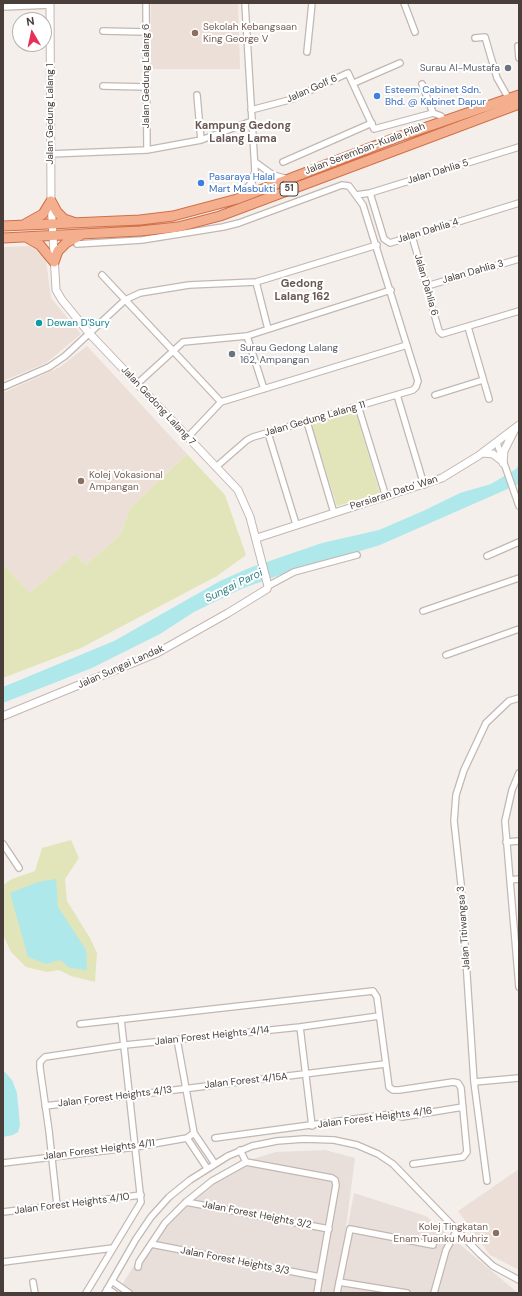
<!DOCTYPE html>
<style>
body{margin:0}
#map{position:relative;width:522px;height:1296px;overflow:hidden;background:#f5efec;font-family:"DM Sans",sans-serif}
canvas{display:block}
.frame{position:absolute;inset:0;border:4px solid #493e3a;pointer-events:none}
.north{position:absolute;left:12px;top:12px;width:40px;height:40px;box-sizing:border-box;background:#fff;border:1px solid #b6b2b0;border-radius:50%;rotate:351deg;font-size:11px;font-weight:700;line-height:16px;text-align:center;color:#493e3a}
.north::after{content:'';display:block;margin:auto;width:14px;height:18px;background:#e83056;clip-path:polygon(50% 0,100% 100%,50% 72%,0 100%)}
</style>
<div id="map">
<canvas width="522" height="1296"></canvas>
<div class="frame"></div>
<div class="north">N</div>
</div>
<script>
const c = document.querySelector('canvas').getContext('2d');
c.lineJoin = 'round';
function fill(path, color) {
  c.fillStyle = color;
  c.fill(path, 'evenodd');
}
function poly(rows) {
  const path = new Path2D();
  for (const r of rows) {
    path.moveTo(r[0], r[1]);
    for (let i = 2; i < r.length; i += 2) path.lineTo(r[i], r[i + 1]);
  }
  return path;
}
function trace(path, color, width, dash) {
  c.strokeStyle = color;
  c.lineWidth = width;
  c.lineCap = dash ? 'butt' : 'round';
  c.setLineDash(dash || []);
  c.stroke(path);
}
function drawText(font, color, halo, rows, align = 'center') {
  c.font = font + ' "DM Sans",sans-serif';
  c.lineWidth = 4;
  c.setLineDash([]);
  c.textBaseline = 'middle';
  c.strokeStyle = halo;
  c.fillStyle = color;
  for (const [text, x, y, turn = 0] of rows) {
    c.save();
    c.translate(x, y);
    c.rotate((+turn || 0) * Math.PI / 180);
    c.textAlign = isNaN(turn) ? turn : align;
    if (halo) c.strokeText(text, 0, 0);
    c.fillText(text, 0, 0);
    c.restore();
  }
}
fill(poly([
 [325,1150,355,1158,343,1251,354,1193,426,1216,518,1293,117,1293,152,1236,177,1205,209,1179,242,1162,276,1152]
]), '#e8dfda');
fill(poly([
 [151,3,238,3,240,69,151,69],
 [29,246,39,250,46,260,51,298,81,334,46,363,3,381,3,247],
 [87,346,187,454,130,508,121,534,86,565,75,554,30,593,3,564,3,393,60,367],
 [519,1169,519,1270,490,1255,458,1211]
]), '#ecdfd7');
fill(poly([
 [355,410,380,493,337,506,311,424],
 [187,454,225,495,246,555,217,576,81,648,3,678,3,564,30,593,75,554,86,565,121,534,130,508],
 [71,840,79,858,65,879,67,901,90,938,97,953,95,982,71,976,59,970,47,972,26,967,11,952,3,935,3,885,12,879,35,871,42,848]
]), '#e1e5b9');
fill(poly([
 [519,465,519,484,380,545,280,575,241,589,194,612,160,634,92,668,3,703,3,687,114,641,220,581,249,568,322,543,379,530,423,511,460,493,491,484,516,469],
 [56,879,58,907,86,950,87,970,70,968,60,960,46,964,28,957,10,893,38,882],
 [3,1070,12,1080,17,1093,20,1125,18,1132,13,1135,3,1137]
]), '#aee8eb');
const minor = poly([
 [146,3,147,150],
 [404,3,415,32],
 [3,7,50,5],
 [103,31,146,32],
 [475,38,485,37,497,78,509,99],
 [518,46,519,58],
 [307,52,312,3],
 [354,83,400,63],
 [422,84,433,113],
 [103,86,146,87],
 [197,95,201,140],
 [251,110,289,100,348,73,374,129,433,113,441,116,445,121],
 [50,154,147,150,201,140,252,121],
 [255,162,273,175,288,179],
 [283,162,372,123],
 [370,193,384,239,390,243,519,203],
 [356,195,370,193,519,147],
 [240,196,252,182,255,171,245,3],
 [412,236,439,331,442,334,519,311],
 [77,244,142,240,223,227,239,223,342,185,349,186,363,205,418,381,416,387,413,390,253,437,247,440,216,467],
 [102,275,221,402],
 [256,282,268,329],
 [427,286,519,259],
 [468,327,489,399],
 [247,336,264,389],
 [137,384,183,342,247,336,391,290],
 [3,387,49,367,65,356,125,300,140,293,189,285,256,282,377,245],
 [397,395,424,485],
 [435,395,483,380],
 [358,406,386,497],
 [307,422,334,513],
 [268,433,296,524],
 [187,438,221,402,407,345],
 [497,443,519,506],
 [487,556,519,542],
 [268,586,294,572,357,555],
 [423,611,519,578],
 [446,655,519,629],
 [519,773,512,790,505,821,519,987],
 [506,842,519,841],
 [3,844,19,868],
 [510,880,519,879],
 [80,1024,373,991,377,997,389,1087,393,1090,399,1090,453,1082,458,1083,461,1088,467,1152,463,1157,413,1164],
 [300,1027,312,1126],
 [177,1039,194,1133,215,1164],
 [474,1082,519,1078],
 [45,1106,385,1064],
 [187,1138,207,1168],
 [215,1138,391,1114,402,1117,463,1107],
 [240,1150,246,1162],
 [246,1162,332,1178,335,1180,336,1185,317,1293],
 [3,1163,136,1147,187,1138,194,1133],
 [487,1181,474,1082,461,884,454,821,456,795,464,770,486,723,509,701,519,698],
 [186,1202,329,1229],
 [57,1205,49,1131,40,1068,40,1062,45,1057,125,1045,300,1027,379,1016],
 [3,1212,141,1195],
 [151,1244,320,1277],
 [3,1262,113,1248],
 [138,1267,139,1262,165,1223,186,1202,212,1181,246,1162],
 [112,1281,129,1293],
 [33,1282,35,1293],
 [339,1282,407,1293],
 [107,1289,114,1293],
 [86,1293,141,1202,121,1019],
 [105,1293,136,1239,151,1217,169,1197,190,1180,228,1156,252,1146,277,1141,304,1139,334,1140,357,1145,378,1154,393,1164,480,1254,493,1266,519,1280],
 [337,1293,350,1229,433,1245],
 [434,1293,446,1250,457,1230]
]);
const tertiary = poly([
 [483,453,493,454,502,461],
 [503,463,504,451,515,429],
 [257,538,442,478,478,456,519,425],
 [3,716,157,653,228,613,267,589,268,586,250,517,238,490,89,333,62,300,56,290,51,201,50,3]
]);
const trunk = poly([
 [51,201,57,212,64,219,73,222],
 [25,224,43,214,51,201],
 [3,226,140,220,173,216,207,207,237,199,398,137,519,95],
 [26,237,40,245,54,262,58,251,66,243,81,235],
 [3,238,140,231,178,227,220,216,519,104]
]);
trace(minor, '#c3b7b2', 8);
trace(tertiary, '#c3b7b2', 9);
trace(trunk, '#d16f49', 11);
trace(minor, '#fff', 5.5);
trace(tertiary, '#fff', 7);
trace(trunk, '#f4b08e', 9);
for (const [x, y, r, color] of [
 [195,33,4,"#8d6e63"],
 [508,68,4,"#6b7280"],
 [377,96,4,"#3f7fe0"],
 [201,183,4,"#3f7fe0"],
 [39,323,4,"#0f9aa8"],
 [232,354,4,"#6b7280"],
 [81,481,4,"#8d6e63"],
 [496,1233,4,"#8d6e63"]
]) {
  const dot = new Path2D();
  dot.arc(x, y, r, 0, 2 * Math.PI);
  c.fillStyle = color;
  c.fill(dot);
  trace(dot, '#fff', 1.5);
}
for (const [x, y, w] of [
 [289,189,18]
]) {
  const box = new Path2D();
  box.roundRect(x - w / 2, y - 7, w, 14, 3);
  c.fillStyle = '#fff';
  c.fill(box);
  trace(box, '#493e3a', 1);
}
drawText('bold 9px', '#493e3a', null, [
 ["51",289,189]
]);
drawText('10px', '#785e54', '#fff', [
 ["Sekolah Kebangsaan",203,27],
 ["King George V",203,39],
 ["Kolej Vokasional",89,475],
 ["Ampangan",89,487],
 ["Kolej Tingkatan",488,1227,"right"],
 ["Enam Tuanku Muhriz",488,1239,"right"]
], 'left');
drawText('10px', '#5b616d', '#fff', [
 ["Surau Al-Mustafa",500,68],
 ["Surau Gedong Lalang",240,348,"left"],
 ["162, Ampangan",240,360,"left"]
], 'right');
drawText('10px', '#493e3a', '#fff', [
 ["Jalan Gedung Lalang 6",146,76,-90],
 ["Jalan Golf 6",312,89,-24],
 ["Jalan Gedung Lalang 1",50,114,-90],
 ["Jalan Seremban-Kuala Pilah",365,149,-21],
 ["Jalan Dahlia 5",438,172,-17],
 ["Jalan Dahlia 4",428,231,-17],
 ["Jalan Dahlia 3",473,272,-16],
 ["Jalan Dahlia 6",426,285,74],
 ["Jalan Gedong Lalang 7",158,406,47],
 ["Jalan Gedung Lalang 11",315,419,-16],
 ["Persiaran Dato' Wan",394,493,-18],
 ["Jalan Sungai Landak",121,667,-24],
 ["Jalan Titiwangsa 3",464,928,-94],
 ["Jalan Forest Heights 4/14",212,1036,-6],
 ["Jalan Forest 4/15A",246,1081,-6],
 ["Jalan Forest Heights 4/13",115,1097,-7],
 ["Jalan Forest Heights 4/16",375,1118,-7],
 ["Jalan Forest Heights 4/11",99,1150,-7],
 ["Jalan Forest Heights 4/10",72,1204,-7],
 ["Jalan Forest Heights 3/2",257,1215,11],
 ["Jalan Forest Heights 3/3",235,1261,11]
]);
drawText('10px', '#366cbe', '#fff', [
 ["Esteem Cabinet Sdn.",385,90],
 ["Bhd. @ Kabinet Dapur",385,102],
 ["Pasaraya Halal",209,177],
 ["Mart Masbukti",209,189]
], 'left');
drawText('10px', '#0d838f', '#fff', [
 ["Dewan D'Sury",47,323]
], 'left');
drawText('bold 11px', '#6a5852', '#fff', [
 ["Kampung Gedong",243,126],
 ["Lalang Lama",243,139],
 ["Gedong",302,284],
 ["Lalang 162",302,297]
]);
drawText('italic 11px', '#308085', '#fff', [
 ["Sungai Paroi",234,586,-26]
]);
</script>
